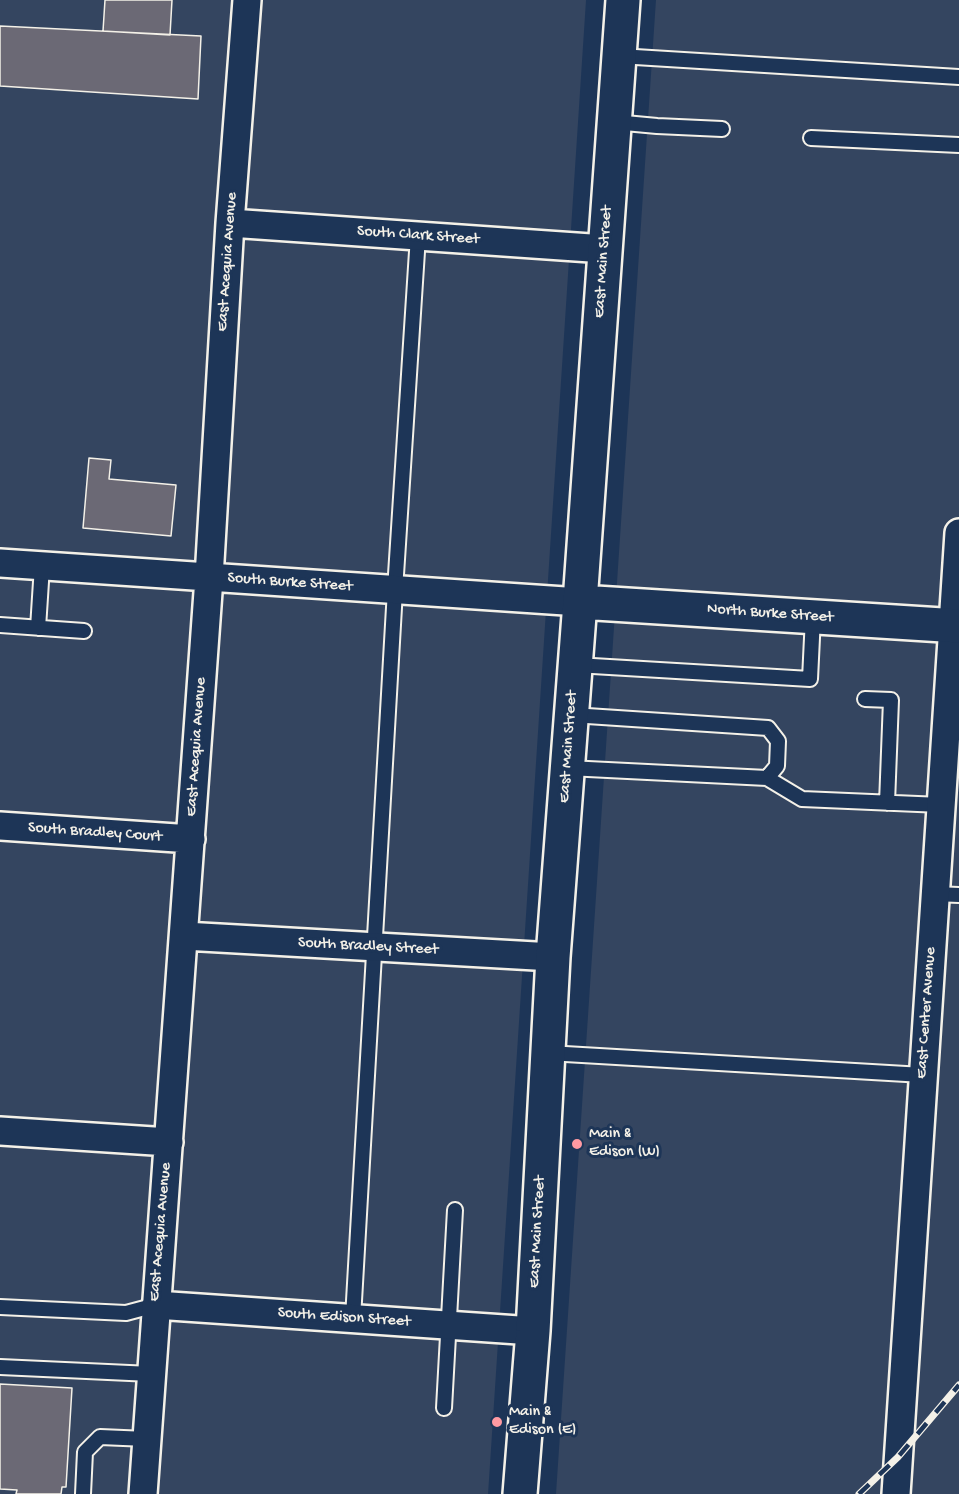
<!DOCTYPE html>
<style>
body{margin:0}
canvas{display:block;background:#1d3557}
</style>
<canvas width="959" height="1494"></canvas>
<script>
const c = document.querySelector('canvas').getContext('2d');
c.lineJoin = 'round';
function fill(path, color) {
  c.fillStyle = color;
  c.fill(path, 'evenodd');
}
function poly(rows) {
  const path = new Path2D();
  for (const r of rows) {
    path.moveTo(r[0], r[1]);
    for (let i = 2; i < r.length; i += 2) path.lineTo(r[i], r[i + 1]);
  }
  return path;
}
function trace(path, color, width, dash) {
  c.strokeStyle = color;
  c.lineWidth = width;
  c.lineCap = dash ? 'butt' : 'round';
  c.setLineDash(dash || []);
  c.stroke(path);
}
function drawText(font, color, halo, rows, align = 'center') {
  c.font = font + ' "Gochi Hand",sans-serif';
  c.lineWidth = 6;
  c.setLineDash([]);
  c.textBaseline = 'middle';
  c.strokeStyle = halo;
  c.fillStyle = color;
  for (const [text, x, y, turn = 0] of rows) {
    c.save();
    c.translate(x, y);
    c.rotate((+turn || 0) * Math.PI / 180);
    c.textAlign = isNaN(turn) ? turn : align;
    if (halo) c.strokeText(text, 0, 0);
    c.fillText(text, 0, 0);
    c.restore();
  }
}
fill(poly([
 [0,0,586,0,488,1494,0,1494],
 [656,0,959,0,959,1494,556,1494]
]), '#344560');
const building = poly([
 [105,0,172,0,170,35,103,31,105,0],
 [0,26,201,36,198,99,0,86,0,26],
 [89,458,111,460,109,479,176,485,171,536,83,528,89,458],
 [0,1384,72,1388,66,1487,62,1487,61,1494,16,1494,17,1490,0,1489,0,1384]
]);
fill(building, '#6b6975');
trace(building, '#f4f1e8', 1.5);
const service = poly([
 [619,56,959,77],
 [614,122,657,126,722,129],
 [811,138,959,145],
 [0,625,84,631],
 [38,628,42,566],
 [576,665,810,679,813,617],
 [865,699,891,700,887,803],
 [568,768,767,778,777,766,778,741,768,728,572,715],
 [767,778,802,799,941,805],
 [935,894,959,895],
 [548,1053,923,1075],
 [0,1307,126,1313,156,1305],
 [353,1318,395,590,418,236],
 [0,1367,151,1374],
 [444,1408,455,1210],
 [83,1494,85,1452,100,1437,147,1439]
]);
const minor = poly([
 [230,223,605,249],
 [0,563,580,602],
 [0,826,191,839],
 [184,936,553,957],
 [0,1131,169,1142],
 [156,1305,533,1331],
 [143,1494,209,578,230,223,247,0],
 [896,1494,959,533]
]);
const tertiary = poly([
 [580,602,959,626],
 [520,1494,533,1331,553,957,580,602,623,0]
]);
trace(service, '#f4f1e8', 18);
trace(minor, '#f4f1e8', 32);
trace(tertiary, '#f4f1e8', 38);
trace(service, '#1d3557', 14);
trace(minor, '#1d3557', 27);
trace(tertiary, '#1d3557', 33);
const rail = poly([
 [859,1494,898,1457,959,1385]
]);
trace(rail, '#f4f1e8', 7);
trace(rail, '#1d3557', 4.5, [14]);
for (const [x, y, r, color] of [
 [577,1144,6,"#ff9aa2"],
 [497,1422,6,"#ff9aa2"]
]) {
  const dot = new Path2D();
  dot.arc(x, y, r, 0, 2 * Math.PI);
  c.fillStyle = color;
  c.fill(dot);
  trace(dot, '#1d3557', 2);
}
drawText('16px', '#f4f1e8', '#1d3557', [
 ["South Clark Street",418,236,4],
 ["East Acequia Avenue",228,262,-86],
 ["East Main Street",604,262,-86],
 ["South Burke Street",290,583,4],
 ["North Burke Street",770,614,4],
 ["East Acequia Avenue",197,747,-86],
 ["East Main Street",569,747,-86],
 ["South Bradley Court",95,833,4],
 ["South Bradley Street",368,947,3],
 ["East Center Avenue",927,1013,-86],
 ["East Acequia Avenue",161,1232,-85],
 ["East Main Street",538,1232,-87],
 ["South Edison Street",344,1318,4]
]);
drawText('16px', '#f4f1e8', '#1d3557', [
 ["Main &",589,1135],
 ["Edison (W)",589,1153],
 ["Main &",509,1413],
 ["Edison (E)",509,1431]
], 'left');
</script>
